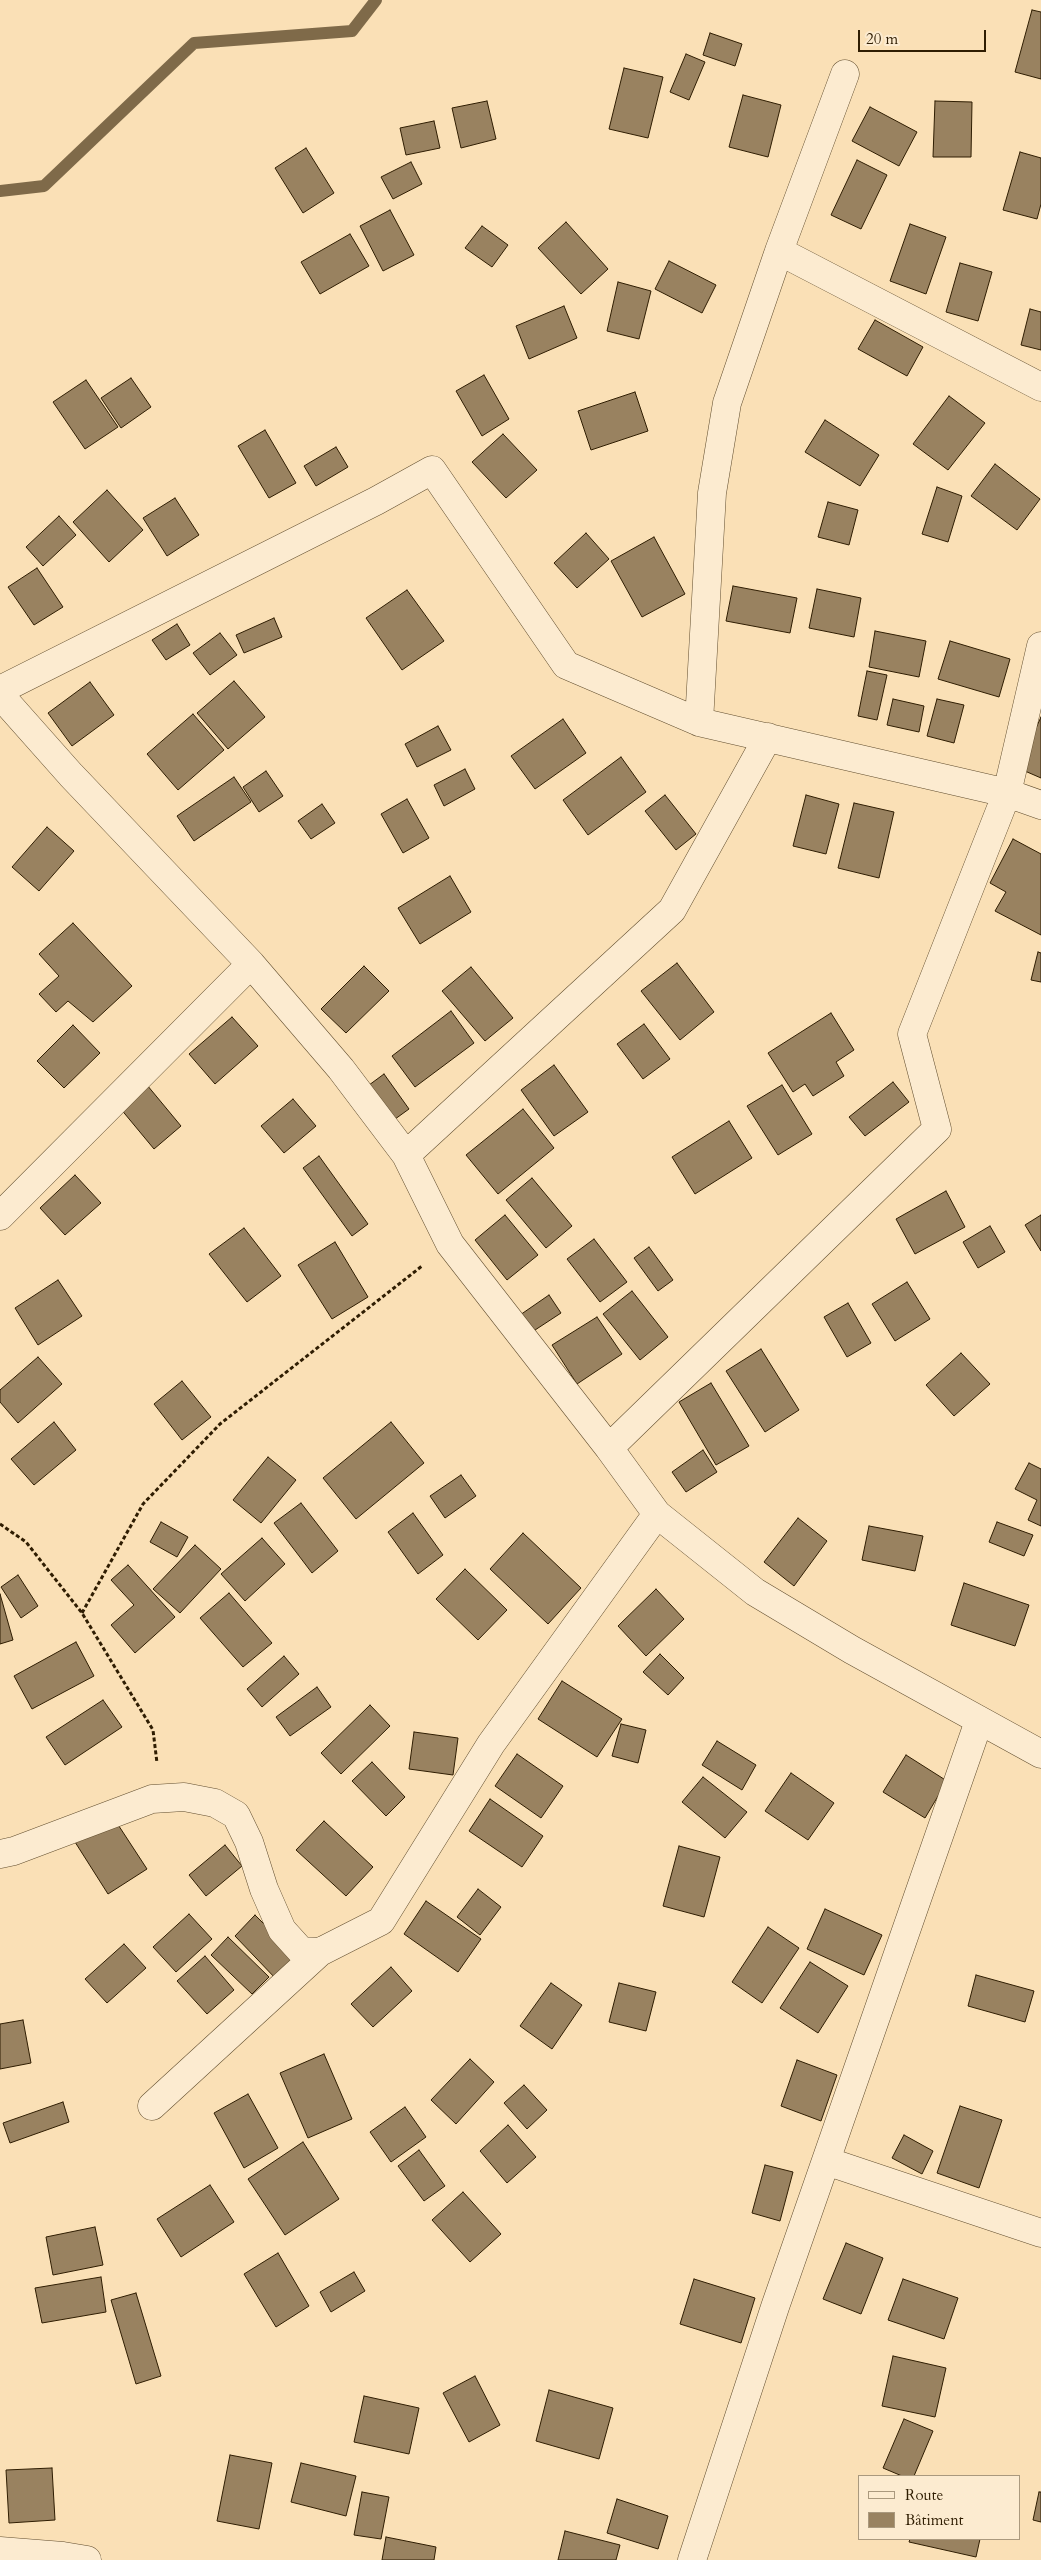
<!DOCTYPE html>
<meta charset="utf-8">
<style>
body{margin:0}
#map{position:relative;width:1041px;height:2560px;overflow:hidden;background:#fae0b6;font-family:Cardo,serif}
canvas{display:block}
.legend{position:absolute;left:858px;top:2475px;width:162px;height:65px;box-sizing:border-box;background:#fcebd0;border:1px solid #aa997e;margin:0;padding:6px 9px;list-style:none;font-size:15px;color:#2f1d02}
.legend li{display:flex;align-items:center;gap:10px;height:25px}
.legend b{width:25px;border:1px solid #aa997e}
.scale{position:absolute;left:858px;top:30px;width:128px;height:22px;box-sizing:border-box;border:2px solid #2f1d02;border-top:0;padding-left:6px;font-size:15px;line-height:18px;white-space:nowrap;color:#2f1d02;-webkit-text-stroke:4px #fcebd0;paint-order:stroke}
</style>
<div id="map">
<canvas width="1041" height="2560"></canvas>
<ul class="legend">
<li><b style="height:6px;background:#fcebd0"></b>Route</li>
<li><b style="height:14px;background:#998260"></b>Bâtiment</li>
</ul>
<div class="scale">20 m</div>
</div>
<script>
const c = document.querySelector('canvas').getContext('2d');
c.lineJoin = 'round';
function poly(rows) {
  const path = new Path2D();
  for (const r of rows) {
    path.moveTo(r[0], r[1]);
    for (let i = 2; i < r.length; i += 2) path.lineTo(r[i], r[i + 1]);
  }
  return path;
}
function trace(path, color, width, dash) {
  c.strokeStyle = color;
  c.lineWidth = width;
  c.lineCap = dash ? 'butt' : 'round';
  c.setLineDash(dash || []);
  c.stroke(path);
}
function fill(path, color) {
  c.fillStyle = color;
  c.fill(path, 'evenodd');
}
trace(poly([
 [0,191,44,186,194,43,352,31,376,0]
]), '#7f6a49', 12);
const building = poly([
 [1032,10,1041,12,1041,79,1015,72,1032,10],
 [710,33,742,44,735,66,703,55,710,33],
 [686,54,705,62,689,100,670,92,686,54],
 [624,68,663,77,648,138,609,129,624,68],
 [743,95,781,105,768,157,729,147,743,95],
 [487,101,496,139,461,148,452,108,487,101],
 [935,101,972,102,971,157,933,157,935,101],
 [870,107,917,132,899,166,852,141,870,107],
 [434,121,440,148,406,155,400,128,434,121],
 [306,148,334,193,303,213,275,168,306,148],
 [1020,152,1041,158,1041,204,1037,219,1003,210,1020,152],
 [857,160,887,175,861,229,831,215,857,160],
 [411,162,422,184,393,199,381,177,411,162],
 [390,210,414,255,383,271,360,226,390,210],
 [566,222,608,269,581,294,538,248,566,222],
 [910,224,946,237,926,294,890,281,910,224],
 [482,226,508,245,492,267,465,248,482,226],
 [350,234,369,266,320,294,301,262,350,234],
 [669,261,716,285,702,313,655,289,669,261],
 [960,263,992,272,978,321,946,312,960,263],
 [618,282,651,291,639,339,607,331,618,282],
 [564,306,577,338,529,359,516,326,564,306],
 [1030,309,1041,312,1041,350,1021,345,1030,309],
 [875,320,923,347,907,376,858,349,875,320],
 [484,375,509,419,482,436,456,391,484,375],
 [131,378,151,407,121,428,101,398,131,378],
 [86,380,118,427,85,449,53,402,86,380],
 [635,392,648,431,591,450,578,411,635,392],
 [949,396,985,423,948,470,913,444,949,396],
 [825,420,879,455,860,486,805,452,825,420],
 [265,430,296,483,269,498,238,446,265,430],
 [503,434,537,470,506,498,472,462,503,434],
 [336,447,348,467,316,486,304,466,336,447],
 [995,464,1040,499,1017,530,971,496,995,464],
 [937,487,962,496,948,542,922,534,937,487],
 [107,490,143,530,109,562,73,522,107,490],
 [175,498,199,535,167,556,143,518,175,498],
 [828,502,858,510,849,545,818,537,828,502],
 [59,516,76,535,43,566,26,547,59,516],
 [586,533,609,559,577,588,554,563,586,533],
 [654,537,685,594,642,617,611,561,654,537],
 [37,568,63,607,34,625,8,587,37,568],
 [733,586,797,598,790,633,726,621,733,586],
 [817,589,861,598,854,637,809,628,817,589],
 [407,590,444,641,402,670,366,618,407,590],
 [274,618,282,637,244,653,236,635,274,618],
 [177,624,190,645,166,660,152,640,177,624],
 [875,631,926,641,919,677,869,667,875,631],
 [220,633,237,655,210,675,193,653,220,633],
 [950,641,1010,659,999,697,938,679,950,641],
 [867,671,887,675,877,720,858,716,867,671],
 [234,681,265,717,228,749,197,713,234,681],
 [90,682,114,715,72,746,48,713,90,682],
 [893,699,924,706,919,732,887,725,893,699],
 [937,699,964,705,954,743,927,736,937,699],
 [193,714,224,750,178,790,147,754,193,714],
 [1041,717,1041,778,1018,768,1041,717],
 [563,719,586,753,535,789,511,756,563,719],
 [438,726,451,750,417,767,405,744,438,726],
 [621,757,646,792,588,835,563,800,621,757],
 [465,769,475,789,444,806,434,785,465,769],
 [266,771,283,796,259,812,243,787,266,771],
 [234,777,251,802,194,841,177,816,234,777],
 [665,795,696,834,676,850,645,811,665,795],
 [806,795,839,804,826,854,793,846,806,795],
 [407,799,429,838,403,853,381,814,407,799],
 [854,803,894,812,879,878,838,868,854,803],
 [322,804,335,823,311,839,298,821,322,804],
 [47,827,74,851,39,891,12,867,47,827],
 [1013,839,1041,854,1041,935,995,911,1006,892,990,883,1013,839],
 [450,876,471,912,420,944,398,908,450,876],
 [73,923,132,986,93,1022,68,1001,56,1012,39,994,59,976,39,954,73,923],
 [1038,952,1041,953,1041,982,1031,980,1038,952],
 [677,963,714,1012,680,1040,641,991,677,963],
 [364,966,389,991,346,1033,321,1009,364,966],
 [471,967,513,1018,485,1041,442,991,471,967],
 [451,1011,474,1043,415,1087,392,1056,451,1011],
 [831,1013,854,1050,836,1062,844,1076,813,1096,805,1084,793,1092,768,1053,831,1013],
 [232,1017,258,1046,215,1084,189,1054,232,1017],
 [644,1024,670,1059,643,1079,617,1044,644,1024],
 [73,1025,100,1053,64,1088,37,1061,73,1025],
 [554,1065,588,1112,554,1136,521,1090,554,1065],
 [384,1074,409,1109,391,1122,365,1088,384,1074],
 [893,1082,909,1102,865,1136,849,1117,893,1082],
 [147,1085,181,1126,154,1149,120,1108,147,1085],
 [782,1085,812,1134,778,1155,747,1106,782,1085],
 [293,1099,316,1126,284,1153,261,1126,293,1099],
 [523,1109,554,1148,498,1194,466,1155,523,1109],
 [729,1121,752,1158,695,1194,672,1157,729,1121],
 [319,1156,368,1224,352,1236,303,1168,319,1156],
 [75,1175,101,1203,65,1235,40,1208,75,1175],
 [532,1178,572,1226,546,1248,506,1200,532,1178],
 [946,1191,965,1227,915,1254,896,1219,946,1191],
 [505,1215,538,1255,507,1280,475,1240,505,1215],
 [1041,1215,1041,1251,1025,1225,1041,1215],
 [990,1226,1005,1252,978,1268,963,1242,990,1226],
 [244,1228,281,1276,247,1302,209,1254,244,1228],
 [594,1239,627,1282,600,1302,567,1259,594,1239],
 [335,1242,368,1297,332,1319,298,1265,335,1242],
 [649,1247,673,1280,658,1291,634,1258,649,1247],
 [58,1280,82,1316,38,1345,15,1308,58,1280],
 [907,1282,930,1319,895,1341,872,1304,907,1282],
 [632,1291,668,1337,640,1360,603,1314,632,1291],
 [549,1295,561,1313,532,1332,520,1315,549,1295],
 [848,1303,871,1343,847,1357,824,1317,848,1303],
 [597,1317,622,1354,577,1384,552,1345,597,1317],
 [761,1349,799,1410,765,1432,726,1371,761,1349],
 [961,1353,990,1384,954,1416,926,1385,961,1353],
 [38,1357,62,1384,18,1423,0,1402,0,1390,38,1357],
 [182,1381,211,1417,182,1440,154,1404,182,1381],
 [711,1383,749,1446,716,1465,679,1402,711,1383],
 [54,1422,76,1450,34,1485,11,1459,54,1422],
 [391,1422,424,1463,356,1519,323,1478,391,1422],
 [703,1450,717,1472,686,1492,672,1472,703,1450],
 [268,1457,296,1480,261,1523,233,1500,268,1457],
 [1029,1463,1041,1469,1041,1526,1028,1520,1037,1500,1015,1489,1029,1463],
 [461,1475,476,1496,445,1518,430,1496,461,1475],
 [301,1503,338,1551,312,1573,274,1523,301,1503],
 [413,1513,443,1555,418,1574,388,1532,413,1513],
 [798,1518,827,1541,794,1586,764,1562,798,1518],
 [161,1522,188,1537,177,1557,150,1542,161,1522],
 [997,1522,1033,1535,1024,1556,989,1542,997,1522],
 [869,1526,923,1536,915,1571,862,1560,869,1526],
 [523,1533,581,1588,548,1624,490,1569,523,1533],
 [262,1538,285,1564,245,1601,221,1574,262,1538],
 [195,1545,221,1569,180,1613,153,1589,195,1545],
 [128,1565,175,1617,135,1653,111,1625,134,1605,111,1580,128,1565],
 [465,1569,507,1610,478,1640,436,1599,465,1569],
 [18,1575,38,1606,21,1618,1,1587,18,1575],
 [964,1583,1029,1605,1015,1646,951,1625,964,1583],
 [656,1589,684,1619,646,1656,618,1626,656,1589],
 [229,1593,272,1643,243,1667,200,1618,229,1593],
 [0,1594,13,1640,0,1644,0,1594],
 [76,1642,94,1676,32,1709,14,1676,76,1642],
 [660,1654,684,1678,668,1695,643,1672,660,1654],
 [284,1656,299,1674,262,1707,247,1689,284,1656],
 [562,1681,622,1719,597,1757,538,1719,562,1681],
 [317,1687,331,1707,290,1736,276,1717,317,1687],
 [103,1700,122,1727,65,1765,46,1737,103,1700],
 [370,1705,390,1726,341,1774,321,1753,370,1705],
 [621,1724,646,1730,638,1763,612,1756,621,1724],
 [414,1732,458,1738,453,1775,409,1769,414,1732],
 [717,1741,756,1765,742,1790,702,1765,717,1741],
 [517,1754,563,1786,541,1818,495,1786,517,1754],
 [906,1755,947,1781,925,1818,883,1792,906,1755],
 [372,1762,405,1797,386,1816,352,1781,372,1762],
 [791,1773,834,1803,808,1840,765,1811,791,1773],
 [703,1777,747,1812,725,1838,682,1802,703,1777],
 [490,1799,543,1836,522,1867,469,1831,490,1799],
 [113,1817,147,1869,108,1894,75,1842,113,1817],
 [324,1821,373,1867,346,1896,296,1850,324,1821],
 [225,1845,242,1866,206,1896,189,1875,225,1845],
 [679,1846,720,1857,704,1917,663,1906,679,1846],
 [478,1889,501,1907,480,1935,457,1917,478,1889],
 [426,1901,481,1939,458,1972,404,1934,426,1901],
 [825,1909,882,1935,864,1975,807,1949,825,1909],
 [189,1914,212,1939,176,1972,153,1947,189,1914],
 [255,1915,299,1959,277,1980,235,1936,255,1915],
 [768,1927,799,1948,762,2003,732,1982,768,1927],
 [228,1937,269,1977,252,1994,211,1955,228,1937],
 [124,1944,146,1968,107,2003,85,1979,124,1944],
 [205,1956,234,1990,207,2014,177,1981,205,1956],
 [810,1962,848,1986,818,2033,780,2008,810,1962],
 [391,1967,412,1991,373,2027,351,2004,391,1967],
 [976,1975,1034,1991,1025,2022,968,2006,976,1975],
 [551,1983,582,2005,552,2049,520,2026,551,1983],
 [619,1983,656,1992,646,2031,609,2022,619,1983],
 [23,2020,31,2063,0,2069,0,2024,23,2020],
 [324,2054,352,2119,308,2138,280,2073,324,2054],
 [470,2059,494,2082,456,2124,431,2100,470,2059],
 [797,2060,837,2075,821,2121,781,2106,797,2060],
 [524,2085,547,2110,527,2129,504,2103,524,2085],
 [248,2094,278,2148,244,2168,214,2113,248,2094],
 [63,2102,69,2122,10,2143,3,2123,63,2102],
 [960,2106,1002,2120,979,2188,937,2173,960,2106],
 [405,2107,426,2137,391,2162,370,2132,405,2107],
 [508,2125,536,2157,507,2183,480,2151,508,2125],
 [904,2135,933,2151,922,2174,892,2158,904,2135],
 [303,2142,339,2199,285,2235,248,2179,303,2142],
 [419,2150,445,2186,424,2201,398,2166,419,2150],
 [765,2165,793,2172,780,2221,752,2213,765,2165],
 [210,2185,234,2222,181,2257,157,2219,210,2185],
 [463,2192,501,2234,470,2262,432,2220,463,2192],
 [95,2227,103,2265,53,2275,46,2237,95,2227],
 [846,2243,883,2258,861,2314,823,2299,846,2243],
 [278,2253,309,2306,276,2327,244,2274,278,2253],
 [354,2272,365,2291,331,2312,320,2292,354,2272],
 [101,2277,106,2312,42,2323,35,2288,101,2277],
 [694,2279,755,2298,741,2343,680,2324,694,2279],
 [903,2279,958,2298,944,2339,888,2320,903,2279],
 [136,2293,161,2376,136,2384,111,2300,136,2293],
 [893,2356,946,2368,935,2417,882,2406,893,2356],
 [475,2376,500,2425,469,2442,443,2393,475,2376],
 [549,2390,613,2408,599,2459,536,2441,549,2390],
 [364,2396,419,2408,409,2454,354,2442,364,2396],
 [904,2419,933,2431,914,2476,902,2476,883,2468,904,2419],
 [230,2455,272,2463,259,2529,217,2521,230,2455],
 [301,2463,356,2476,346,2516,291,2502,301,2463],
 [52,2468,55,2520,9,2523,6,2470,52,2468],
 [362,2492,389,2497,381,2539,354,2535,362,2492],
 [1039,2492,1041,2492,1041,2522,1033,2520,1039,2492],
 [617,2499,668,2516,658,2549,607,2533,617,2499],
 [565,2531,620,2545,616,2560,558,2560,565,2531],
 [386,2537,436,2547,434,2560,382,2560,386,2537],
 [910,2539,980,2539,976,2557,909,2542,910,2539]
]);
fill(building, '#998260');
trace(building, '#2f1d02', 1);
const minor = poly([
 [779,251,1041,387],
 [0,690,376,501,432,470,566,665,699,722,1007,793,1041,805],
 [0,695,71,775,251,964,341,1069,406,1155,450,1244,609,1448,657,1514,755,1592,852,1650,1041,1754],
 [699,722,712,493,727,403,779,251,845,74],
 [406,1155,672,910,768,737],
 [0,1216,251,964],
 [609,1448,937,1129,912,1034,1007,793,1041,646],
 [0,1854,14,1851,152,1799,184,1797,215,1803,236,1815,249,1842,264,1889,282,1930,301,1951,320,1952,381,1921,491,1744,657,1514],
 [152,2106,320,1952],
 [826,2161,1041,2233],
 [0,2551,63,2556,87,2560],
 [692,2560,775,2307,979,1721]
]);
trace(minor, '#624e2f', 29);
trace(poly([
 [0,1524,26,1542,82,1613,153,1730,157,1763],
 [82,1613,143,1504,220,1424,422,1266]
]), '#2f1d02', 3, [4, 2.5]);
trace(minor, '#fcebd0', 28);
</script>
